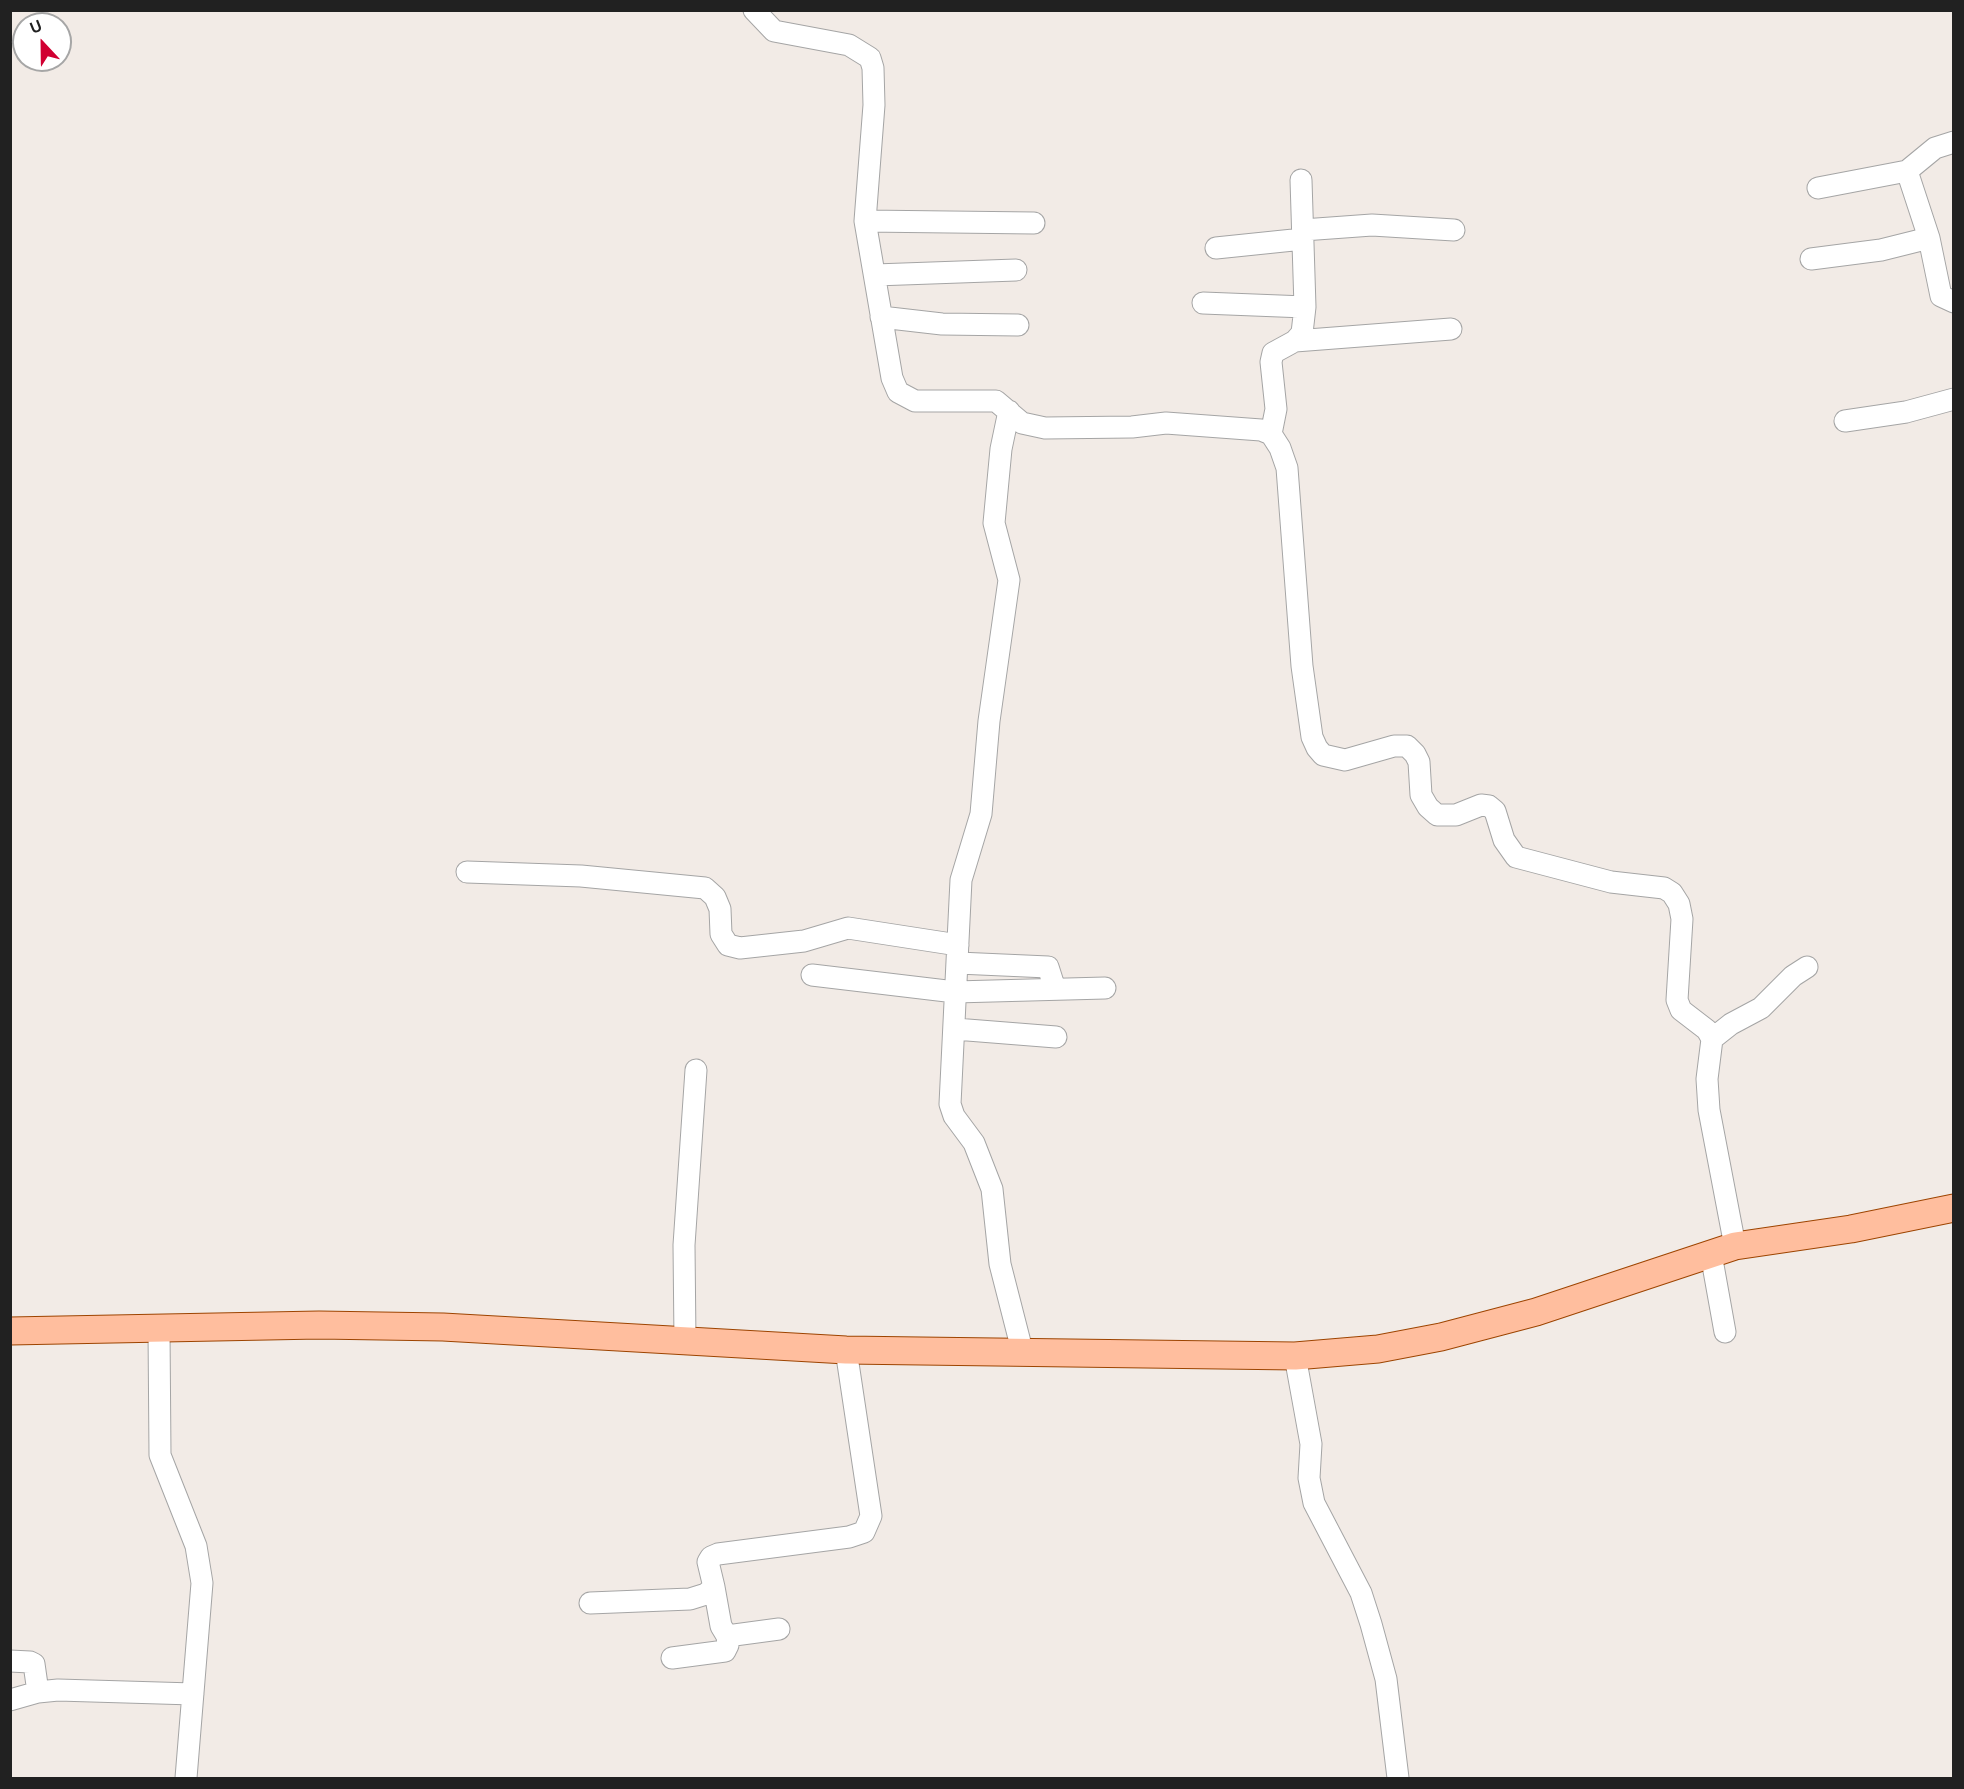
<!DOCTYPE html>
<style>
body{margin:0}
#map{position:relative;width:1964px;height:1789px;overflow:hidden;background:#f2ebe6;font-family:Figtree,sans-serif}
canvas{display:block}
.frame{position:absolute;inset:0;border:12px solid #212121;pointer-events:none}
.north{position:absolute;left:12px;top:12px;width:60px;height:60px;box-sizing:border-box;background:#fff;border:2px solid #a6a6a6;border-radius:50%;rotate:338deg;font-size:16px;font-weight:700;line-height:24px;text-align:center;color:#212121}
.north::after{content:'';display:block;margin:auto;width:21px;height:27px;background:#d10032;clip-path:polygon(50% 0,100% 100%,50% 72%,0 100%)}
</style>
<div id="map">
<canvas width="1964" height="1789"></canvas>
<div class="frame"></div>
<div class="north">U</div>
</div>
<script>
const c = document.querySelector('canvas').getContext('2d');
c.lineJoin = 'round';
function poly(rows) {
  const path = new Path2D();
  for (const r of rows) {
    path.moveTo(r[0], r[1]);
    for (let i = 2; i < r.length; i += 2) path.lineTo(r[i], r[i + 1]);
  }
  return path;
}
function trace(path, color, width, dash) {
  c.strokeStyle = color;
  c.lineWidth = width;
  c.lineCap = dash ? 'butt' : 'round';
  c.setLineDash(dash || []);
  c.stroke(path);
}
const minor = poly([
 [754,10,774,31,849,45,870,58,873,68,874,105,865,221,892,378,898,392,915,401,996,401,1022,423,1045,428,1132,427,1166,423,1261,430,1271,434,1280,448,1287,468,1302,666,1312,737,1317,748,1323,755,1345,760,1394,746,1407,746,1415,754,1419,762,1421,795,1428,807,1437,815,1456,815,1481,805,1489,806,1495,811,1504,840,1516,857,1611,882,1664,888,1672,893,1679,904,1682,919,1677,1000,1681,1010,1707,1030,1712,1039,1707,1079,1709,1110,1735,1246],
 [1907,171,1929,238,1941,296,1954,302],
 [1818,188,1907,171,1935,148,1954,142],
 [865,221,1034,223],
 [1303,230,1372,225,1454,230],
 [1216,248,1303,239],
 [1811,259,1881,250,1929,238],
 [875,275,1016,270],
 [1203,303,1305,307],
 [881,317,942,324,1018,325],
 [1295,341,1451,329],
 [1009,411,1001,449,994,523,1009,580,989,721,981,814,961,880,950,1104,954,1116,974,1143,992,1189,1000,1264,1022,1350],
 [1845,421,1906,412,1954,399],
 [1271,434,1276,409,1271,362,1273,353,1295,341,1302,333,1305,307,1301,180],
 [467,872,581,876,705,888,715,897,720,909,721,934,728,945,740,948,804,941,848,928,958,945],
 [958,963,1048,967,1055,989],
 [812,975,955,992,1105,988],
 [955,1029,1056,1037],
 [1712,1039,1731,1024,1761,1008,1793,976,1807,967],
 [1711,1254,1725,1332],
 [159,1330,160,1455,196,1546,202,1583,186,1778],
 [685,1341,684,1245,696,1070],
 [1295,1356,1311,1444,1309,1478,1314,1503,1361,1593,1371,1624,1386,1679,1398,1778],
 [714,1587,721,1626,727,1636,779,1629],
 [590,1603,690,1599,706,1594,714,1587,708,1562,711,1557,718,1554,849,1537,864,1532,871,1516,846,1350],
 [672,1658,725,1651,728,1645,727,1636],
 [10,1661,30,1662,34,1664,38,1692],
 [10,1700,38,1692,58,1690,193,1694]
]);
const major = poly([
 [10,1331,319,1325,443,1327,846,1350,1295,1356,1378,1349,1441,1337,1536,1312,1735,1246,1851,1229,1954,1208]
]);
trace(minor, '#a5a5a5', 23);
trace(major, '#9d4400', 29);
trace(minor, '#fff', 21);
trace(major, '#ffbe9e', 27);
</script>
